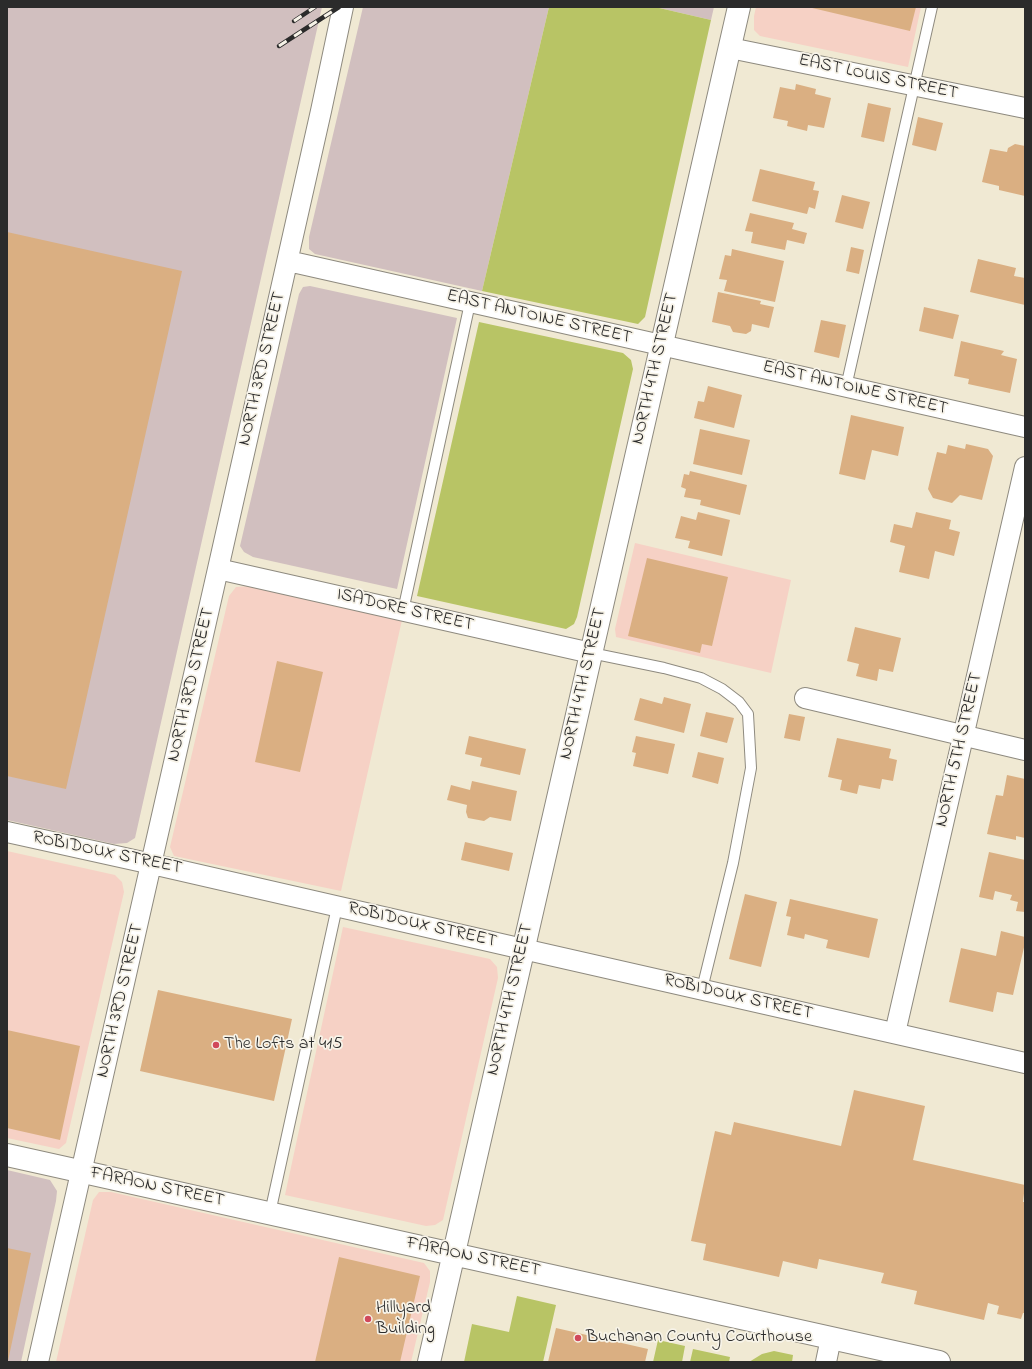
<!DOCTYPE html>
<style>
body{margin:0}
#map{position:relative;width:1032px;height:1369px;overflow:hidden;background:#f0e9d3;font-family:"Indie Flower",sans-serif}
canvas{display:block}
.frame{position:absolute;inset:0;border:8px solid #2b2b2b;pointer-events:none}
</style>
<div id="map">
<canvas width="1032" height="1369"></canvas>
<div class="frame"></div>
</div>
<script>
const c = document.querySelector('canvas').getContext('2d');
c.lineJoin = 'round';
function fill(path, color) {
  c.fillStyle = color;
  c.fill(path, 'evenodd');
}
function poly(rows) {
  const path = new Path2D();
  for (const r of rows) {
    path.moveTo(r[0], r[1]);
    for (let i = 2; i < r.length; i += 2) path.lineTo(r[i], r[i + 1]);
  }
  return path;
}
function trace(path, color, width, dash) {
  c.strokeStyle = color;
  c.lineWidth = width;
  c.lineCap = dash ? 'butt' : 'round';
  c.setLineDash(dash || []);
  c.stroke(path);
}
function drawText(font, color, halo, rows, align = 'center') {
  c.font = font + ' "Indie Flower",sans-serif';
  c.lineWidth = 3.5;
  c.setLineDash([]);
  c.textBaseline = 'middle';
  c.strokeStyle = halo;
  c.fillStyle = color;
  for (const [text, x, y, turn = 0] of rows) {
    c.save();
    c.translate(x, y);
    c.rotate((+turn || 0) * Math.PI / 180);
    c.textAlign = isNaN(turn) ? turn : align;
    if (halo) c.strokeText(text, 0, 0);
    c.fillText(text, 0, 0);
    c.restore();
  }
}
fill(poly([
 [756,7,921,7,908,67,760,36,754,30,754,16],
 [635,543,791,580,771,673,616,637,615,629],
 [251,586,402,620,341,891,174,856,170,847,229,596,236,587],
 [7,851,115,875,122,882,124,892,66,1143,59,1149,7,1138],
 [343,927,490,959,497,967,498,978,443,1220,435,1225,426,1226,285,1195],
 [99,1192,111,1192,424,1263,430,1271,430,1282,411,1362,56,1362,93,1200]
]), '#f6d1c5');
fill(poly([
 [7,7,322,7,135,838,127,843,114,844,7,820],
 [363,7,549,7,482,291,315,254,309,249,309,237],
 [655,7,714,7,711,20],
 [310,286,457,318,397,589,253,557,244,552,240,546,299,294,303,287],
 [7,1170,50,1180,57,1191,56,1201,21,1362,7,1362]
]), '#d1bfbf');
fill(poly([
 [549,7,655,7,711,20,645,317,638,324,482,291],
 [479,322,623,353,631,360,633,369,577,617,574,624,566,629,417,596],
 [517,1296,556,1305,543,1362,464,1362,472,1324,509,1332],
 [658,1340,685,1346,682,1362,653,1362],
 [693,1349,730,1357,729,1362,690,1362],
 [774,1351,793,1355,792,1362,749,1362,762,1354]
]), '#b8c465');
fill(poly([
 [808,7,916,7,910,31],
 [796,84,816,89,815,94,831,98,824,128,808,125,807,131,787,126,788,121,773,118,780,87,795,90],
 [868,103,891,108,884,142,861,137],
 [918,117,943,123,936,151,912,145],
 [1015,144,1025,146,1025,196,999,190,999,186,982,182,990,149,1007,152,1008,148],
 [760,169,815,182,813,190,819,191,815,209,809,207,807,214,752,201],
 [842,195,870,202,863,229,835,222],
 [750,213,794,223,792,229,807,233,804,244,787,240,785,250,751,243,753,232,745,231],
 [7,232,182,271,66,789,7,776],
 [851,247,864,250,859,274,846,271],
 [732,249,784,261,775,302,724,291,727,280,719,279,725,255,731,256],
 [978,259,1016,268,1014,276,1025,278,1025,305,970,292],
 [718,292,761,301,760,304,774,307,769,328,752,324,751,331,746,334,733,332,730,326,712,322],
 [924,307,959,315,953,339,919,331],
 [821,320,846,325,839,358,814,352],
 [961,341,1004,351,1001,355,1017,359,1010,393,968,384,969,379,954,376],
 [708,386,742,395,734,428,694,418,698,401,704,402],
 [851,415,904,427,898,456,872,450,865,480,839,474],
 [700,429,750,440,742,475,693,464],
 [966,444,988,449,993,456,982,500,960,495,952,503,933,498,928,489,937,452,946,454,948,445,965,449],
 [690,471,747,485,740,515,700,505,701,500,684,497,686,489,681,487,684,474,689,475],
 [698,512,730,520,722,556,688,548,690,541,675,538,681,516,696,520],
 [916,512,951,520,949,529,960,532,954,556,935,551,929,579,899,572,905,546,890,542,894,524,912,528],
 [647,558,728,577,712,646,702,644,700,653,628,636],
 [855,627,901,638,893,672,879,669,877,681,856,676,859,664,847,661],
 [277,661,323,672,300,772,255,762],
 [664,697,691,704,684,733,634,720,640,698,662,704],
 [706,712,734,718,727,743,700,736],
 [789,714,805,717,800,741,784,738],
 [469,736,526,749,520,775,480,766,482,758,465,754],
 [636,736,675,744,668,774,633,766,636,753,632,752],
 [837,738,891,749,889,758,897,760,893,781,882,779,880,789,859,785,857,794,840,790,842,780,828,777],
 [698,752,724,758,718,784,692,777],
 [1007,775,1025,779,1025,838,1016,836,1016,840,987,834,996,795,1003,796],
 [472,781,517,791,511,821,490,817,484,821,468,818,466,812,467,805,447,800,451,785,470,790],
 [465,842,513,853,509,871,461,860],
 [989,852,1025,860,1025,912,1016,911,1018,902,1010,900,1012,895,995,891,993,900,979,897],
 [745,894,777,902,761,967,729,959],
 [790,899,878,919,869,958,826,948,828,940,805,934,804,939,787,935,791,917,786,916],
 [1001,931,1025,937,1025,943,1013,995,997,992,993,1012,949,1002,961,948,996,956],
 [158,990,292,1019,274,1101,140,1071],
 [7,1030,80,1046,60,1140,7,1128],
 [854,1090,925,1106,913,1160,1025,1185,1023,1202,1025,1202,1025,1313,1023,1313,1021,1319,997,1314,999,1306,988,1303,984,1320,914,1304,917,1291,881,1283,884,1273,819,1259,817,1269,783,1261,779,1277,703,1260,706,1244,691,1241,715,1131,731,1135,734,1122,841,1146],
 [7,1248,31,1253,8,1361,7,1361],
 [339,1257,420,1276,400,1362,315,1362],
 [556,1328,648,1349,645,1362,548,1362]
]), '#daaf82');
const lane = poly([
 [846,387,932,7],
 [403,611,470,303],
 [591,653,664,668,701,678,722,689,739,702,748,714,751,768,733,863,702,989],
 [270,1213,337,907]
]);
const street = poly([
 [730,48,1025,108],
 [288,261,1025,427],
 [218,569,591,653],
 [805,698,1025,750],
 [7,832,152,864,523,949,1025,1063],
 [895,1033,1025,467],
 [38,1362,218,569,321,111,343,7],
 [826,1362,831,1338]
]);
const secondary = poly([
 [7,1155,939,1362],
 [429,1362,739,7]
]);
trace(lane, '#8e8a7f', 12);
trace(street, '#8e8a7f', 22);
trace(secondary, '#8e8a7f', 24);
trace(lane, '#fff', 10);
trace(street, '#fff', 20);
trace(secondary, '#fff', 22);
const rail = poly([
 [294,21,315,7],
 [279,46,339,7]
]);
trace(rail, '#2b2b2b', 4.5);
trace(rail, '#f7f3e8', 3, [9]);
for (const [x, y, r, color] of [
 [216,1045,4,"#d1495b"],
 [368,1319,4,"#d1495b"],
 [578,1338,4,"#d1495b"]
]) {
  const dot = new Path2D();
  dot.arc(x, y, r, 0, 2 * Math.PI);
  c.fillStyle = color;
  c.fill(dot);
  trace(dot, '#f7f3e8', 1.5);
}
drawText('18px', '#2b2b2b', '#f7f3e8', [
 ["EAST LOUIS STREET",878,78,12],
 ["EAST ANTOINE STREET",539,318,13],
 ["NORTH 3RD STREET",263,369,-77],
 ["NORTH 4TH STREET",656,369,-77],
 ["EAST ANTOINE STREET",855,389,13],
 ["ISADORE STREET",405,611,13],
 ["NORTH 4TH STREET",584,684,-77],
 ["NORTH 3RD STREET",192,685,-77],
 ["NORTH 5TH STREET",960,750,-77],
 ["ROBIDOUX STREET",107,854,12],
 ["ROBIDOUX STREET",422,926,13],
 ["ROBIDOUX STREET",738,998,13],
 ["NORTH 4TH STREET",511,1000,-77],
 ["NORTH 3RD STREET",121,1001,-77],
 ["FARAON STREET",157,1188,12],
 ["FARAON STREET",473,1258,12]
]);
drawText('18px', '#2b2b2b', '#f7f3e8', [
 ["The Lofts at 415",224,1045],
 ["Hillyard",376,1309],
 ["Building",376,1330],
 ["Buchanan County Courthouse",586,1338]
], 'left');
</script>
